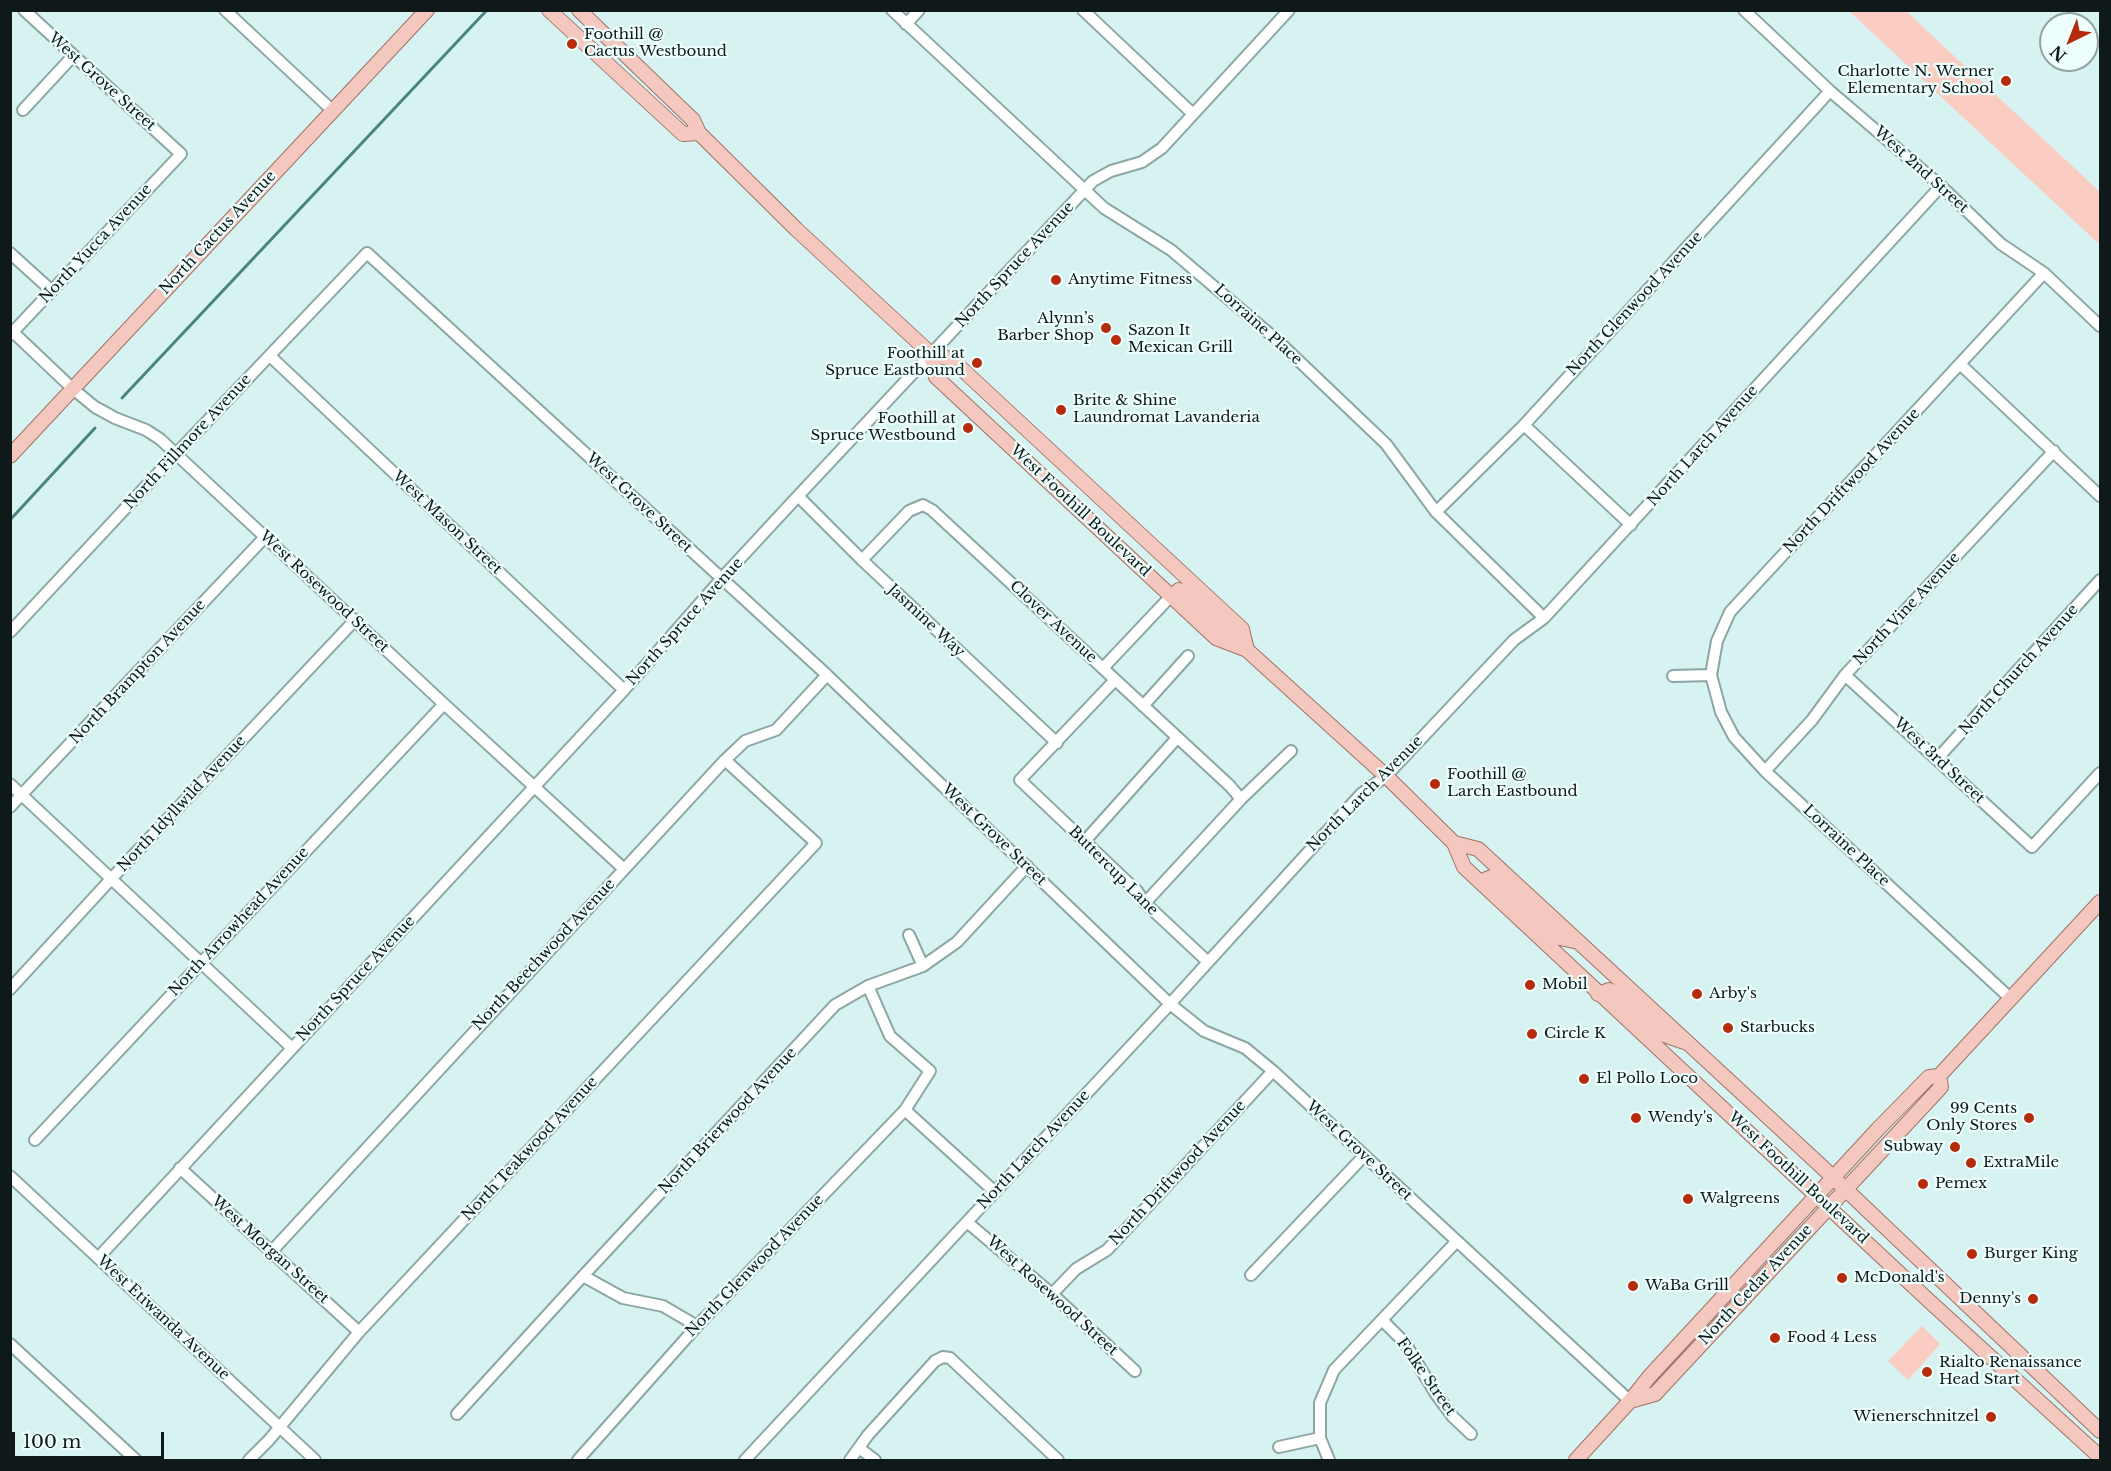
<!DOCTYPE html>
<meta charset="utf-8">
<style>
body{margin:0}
#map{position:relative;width:2111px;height:1471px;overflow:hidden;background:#d7f3f1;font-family:"Libre Baskerville",serif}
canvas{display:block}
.frame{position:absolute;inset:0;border:12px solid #0f1919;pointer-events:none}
.north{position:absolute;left:2039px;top:12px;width:60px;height:60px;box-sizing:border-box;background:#edfefd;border:2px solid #94a2a2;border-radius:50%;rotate:223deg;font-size:16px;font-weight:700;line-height:24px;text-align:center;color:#0f1919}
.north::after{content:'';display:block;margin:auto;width:21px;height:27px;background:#b62b0b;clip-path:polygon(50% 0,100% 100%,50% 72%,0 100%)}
.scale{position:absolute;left:12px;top:1432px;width:152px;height:27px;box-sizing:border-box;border:3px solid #0f1919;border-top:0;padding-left:8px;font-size:18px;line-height:21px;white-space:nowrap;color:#0f1919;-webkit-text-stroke:4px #edfefd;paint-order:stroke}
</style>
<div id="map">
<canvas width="2111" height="1471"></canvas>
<div class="frame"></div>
<div class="north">N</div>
<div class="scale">100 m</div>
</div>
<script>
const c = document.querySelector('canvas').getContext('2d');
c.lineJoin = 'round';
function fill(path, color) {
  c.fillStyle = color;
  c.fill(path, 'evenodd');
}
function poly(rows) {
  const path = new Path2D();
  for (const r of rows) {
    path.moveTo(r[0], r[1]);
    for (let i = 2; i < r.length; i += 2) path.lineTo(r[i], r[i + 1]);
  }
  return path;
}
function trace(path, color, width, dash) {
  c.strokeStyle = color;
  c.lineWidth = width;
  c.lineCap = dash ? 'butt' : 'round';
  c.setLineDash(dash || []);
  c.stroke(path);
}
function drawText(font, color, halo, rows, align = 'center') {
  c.font = font + ' "Libre Baskerville",serif';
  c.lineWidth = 4.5;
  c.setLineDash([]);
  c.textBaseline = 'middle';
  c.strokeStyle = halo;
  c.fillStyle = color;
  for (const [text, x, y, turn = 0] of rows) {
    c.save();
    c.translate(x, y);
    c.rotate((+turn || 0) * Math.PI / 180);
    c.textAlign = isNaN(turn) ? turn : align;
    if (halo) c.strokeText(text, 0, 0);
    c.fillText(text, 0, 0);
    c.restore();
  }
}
fill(poly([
 [1849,11,1906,11,2100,192,2100,245],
 [1922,1326,1940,1344,1908,1380,1888,1361]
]), '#faccc2');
trace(poly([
 [122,398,487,10],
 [10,520,95,428]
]), '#4a8482', 3);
const minor = poly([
 [225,10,333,111],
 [892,10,1104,208,1171,250,1278,341,1386,444,1436,512,1544,618],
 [1083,10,1193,114],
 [1744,10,1830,91,1941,186,2001,244,2044,273,2100,326],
 [906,24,919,10],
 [23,110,73,56],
 [10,253,52,291],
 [13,332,73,389,95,407,115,418,146,430,160,439,444,704,624,869],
 [10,335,181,154,24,10],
 [270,356,624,690],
 [1960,364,2100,496],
 [1524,425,1631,525],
 [798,496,862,560,1057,743],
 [1436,512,1524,425,1830,91],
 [862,560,909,511,923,505,932,510,1230,786,1241,799],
 [10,632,176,454,367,253,827,675,1170,1004,1204,1031,1245,1048,1273,1071,1630,1401],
 [1103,668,1171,596],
 [1845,675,2032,847,2100,773],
 [1673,676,1711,675],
 [1115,680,1020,780,1137,891,1145,903,1207,961],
 [1143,706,1188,656],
 [1937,759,2100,580],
 [1765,771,1812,720,1845,675,2054,451],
 [10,784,292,1048],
 [10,807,265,537],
 [1084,842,1177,738],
 [1145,903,1241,799,1291,751],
 [909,935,923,966],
 [10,989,112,878,355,620],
 [2010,998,1765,771,1734,737,1721,712,1711,675,1717,641,1730,612,2044,273],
 [905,1110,995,1192],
 [35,1140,444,704],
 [180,1168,359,1332],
 [10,1176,315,1460],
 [967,1222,1052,1294,1135,1371],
 [272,1251,725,760,745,741,776,730,827,675],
 [98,1258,624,690,722,578,798,496,1093,181,1111,171,1142,162,1162,148,1289,10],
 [1251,1275,1364,1156],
 [583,1276,623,1298,663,1306,697,1326],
 [1052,1294,1076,1269,1107,1250,1273,1071],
 [1382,1320,1405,1343,1436,1394,1453,1417,1471,1434],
 [10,1344,136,1460],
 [457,1414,583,1276,835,1005,868,986,923,966,957,942,1027,866],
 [1279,1447,1320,1438],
 [859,1448,875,1460],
 [249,1460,269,1440,359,1332,816,843,725,760],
 [578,1460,697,1326,905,1110,930,1071,890,1036,868,986],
 [745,1460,1170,1004,1361,794,1386,776,1514,640,1544,618,1941,186],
 [850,1460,868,1435,935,1361,943,1357,950,1358,1058,1460],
 [1329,1460,1320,1438,1320,1403,1334,1370,1457,1241]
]);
const major = poly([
 [549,10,683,134,699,133],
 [579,10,693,120,699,133,796,229,931,354,951,359,1242,629,1247,650],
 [931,354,936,377,1216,638,1247,650,1386,776,1454,843,1464,867,1927,1299,2100,1457],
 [10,456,427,10],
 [1171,596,1179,590,1184,591,1241,644],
 [1454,843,1478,849,1820,1165,2100,1431],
 [1480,882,1491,877,1560,938,1574,941],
 [1598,994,1609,990,1619,995,1661,1034,1684,1042],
 [1630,1401,1655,1394,1941,1087,1939,1076],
 [1576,1460,1630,1401,1649,1377,1878,1129,1929,1077,1939,1076,2100,902]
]);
trace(minor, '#8ca6a4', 14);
trace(major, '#9f7368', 16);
trace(minor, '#fff', 10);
trace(major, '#f4c8be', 14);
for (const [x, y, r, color] of [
 [572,44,6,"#b62b0b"],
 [2006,81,6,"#b62b0b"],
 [1056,280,6,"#b62b0b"],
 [1106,328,6,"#b62b0b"],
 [1116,340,6,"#b62b0b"],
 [977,363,6,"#b62b0b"],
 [1061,410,6,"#b62b0b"],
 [968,428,6,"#b62b0b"],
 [1435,784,6,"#b62b0b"],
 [1530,985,6,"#b62b0b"],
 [1697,994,6,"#b62b0b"],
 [1728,1028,6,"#b62b0b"],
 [1532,1034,6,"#b62b0b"],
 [1584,1079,6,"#b62b0b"],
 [1636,1118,6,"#b62b0b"],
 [2029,1118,6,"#b62b0b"],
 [1955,1147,6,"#b62b0b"],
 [1971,1163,6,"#b62b0b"],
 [1923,1184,6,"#b62b0b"],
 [1688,1199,6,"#b62b0b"],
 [1972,1254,6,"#b62b0b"],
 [1842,1278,6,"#b62b0b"],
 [1633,1286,6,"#b62b0b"],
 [2033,1299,6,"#b62b0b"],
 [1775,1338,6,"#b62b0b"],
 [1927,1372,6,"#b62b0b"],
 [1991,1417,6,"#b62b0b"]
]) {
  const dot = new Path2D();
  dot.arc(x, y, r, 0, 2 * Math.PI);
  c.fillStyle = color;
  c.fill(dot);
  trace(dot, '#edfefd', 2);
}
drawText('15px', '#0f1919', '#edfefd', [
 ["Foothill @",584,35],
 ["Cactus Westbound",584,52],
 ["Charlotte N. Werner",1994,72,"right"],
 ["Elementary School",1994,89,"right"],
 ["Anytime Fitness",1068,280],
 ["Alynn’s",1094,319,"right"],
 ["Barber Shop",1094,336,"right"],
 ["Sazon It",1128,331],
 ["Mexican Grill",1128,348],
 ["Foothill at",965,354,"right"],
 ["Spruce Eastbound",965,371,"right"],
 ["Brite & Shine",1073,401],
 ["Laundromat Lavanderia",1073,418],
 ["Foothill at",956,419,"right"],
 ["Spruce Westbound",956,436,"right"],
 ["Foothill @",1447,775],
 ["Larch Eastbound",1447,792],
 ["Mobil",1542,985],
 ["Arby's",1709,994],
 ["Starbucks",1740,1028],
 ["Circle K",1544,1034],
 ["El Pollo Loco",1596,1079],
 ["99 Cents",2017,1109,"right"],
 ["Only Stores",2017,1126,"right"],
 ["Wendy's",1648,1118],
 ["Subway",1943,1147,"right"],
 ["ExtraMile",1983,1163],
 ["Pemex",1935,1184],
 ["Walgreens",1700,1199],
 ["Burger King",1984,1254],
 ["McDonald's",1854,1278],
 ["WaBa Grill",1645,1286],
 ["Denny's",2021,1299,"right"],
 ["Food 4 Less",1787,1338],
 ["Rialto Renaissance",1939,1363],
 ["Head Start",1939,1380],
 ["Wienerschnitzel",1979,1417,"right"]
], 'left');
drawText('15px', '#0f1919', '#edfefd', [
 ["West Grove Street",102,82,42],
 ["West 2nd Street",1921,170,42],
 ["North Cactus Avenue",218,233,-47],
 ["North Yucca Avenue",96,244,-47],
 ["North Spruce Avenue",1015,265,-47],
 ["North Glenwood Avenue",1635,304,-47],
 ["Lorraine Place",1258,325,42],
 ["North Fillmore Avenue",188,442,-47],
 ["North Larch Avenue",1703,446,-48],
 ["North Driftwood Avenue",1852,481,-47],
 ["West Grove Street",639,503,43],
 ["West Foothill Boulevard",1080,511,43],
 ["West Mason Street",447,523,43],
 ["West Rosewood Street",324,592,43],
 ["North Vine Avenue",1907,609,-47],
 ["Jasmine Way",926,621,43],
 ["North Spruce Avenue",685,622,-48],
 ["Clover Avenue",1053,622,43],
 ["North Church Avenue",2019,670,-48],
 ["North Brampton Avenue",138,672,-47],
 ["West 3rd Street",1939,761,43],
 ["North Larch Avenue",1365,794,-45],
 ["North Idyllwild Avenue",182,804,-47],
 ["West Grove Street",994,835,44],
 ["Lorraine Place",1846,846,43],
 ["Buttercup Lane",1113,871,45],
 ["North Arrowhead Avenue",239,922,-47],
 ["North Beechwood Avenue",544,955,-47],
 ["North Spruce Avenue",356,979,-47],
 ["North Brierwood Avenue",728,1121,-47],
 ["North Teakwood Avenue",530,1149,-47],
 ["North Larch Avenue",1034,1150,-47],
 ["West Grove Street",1359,1151,43],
 ["North Driftwood Avenue",1178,1173,-47],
 ["West Foothill Boulevard",1798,1178,43],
 ["West Morgan Street",270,1250,42],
 ["North Glenwood Avenue",755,1266,-46],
 ["North Cedar Avenue",1756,1285,-47],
 ["West Rosewood Street",1052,1296,42],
 ["West Etiwanda Avenue",163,1318,43],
 ["Folke Street",1426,1377,55]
]);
</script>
